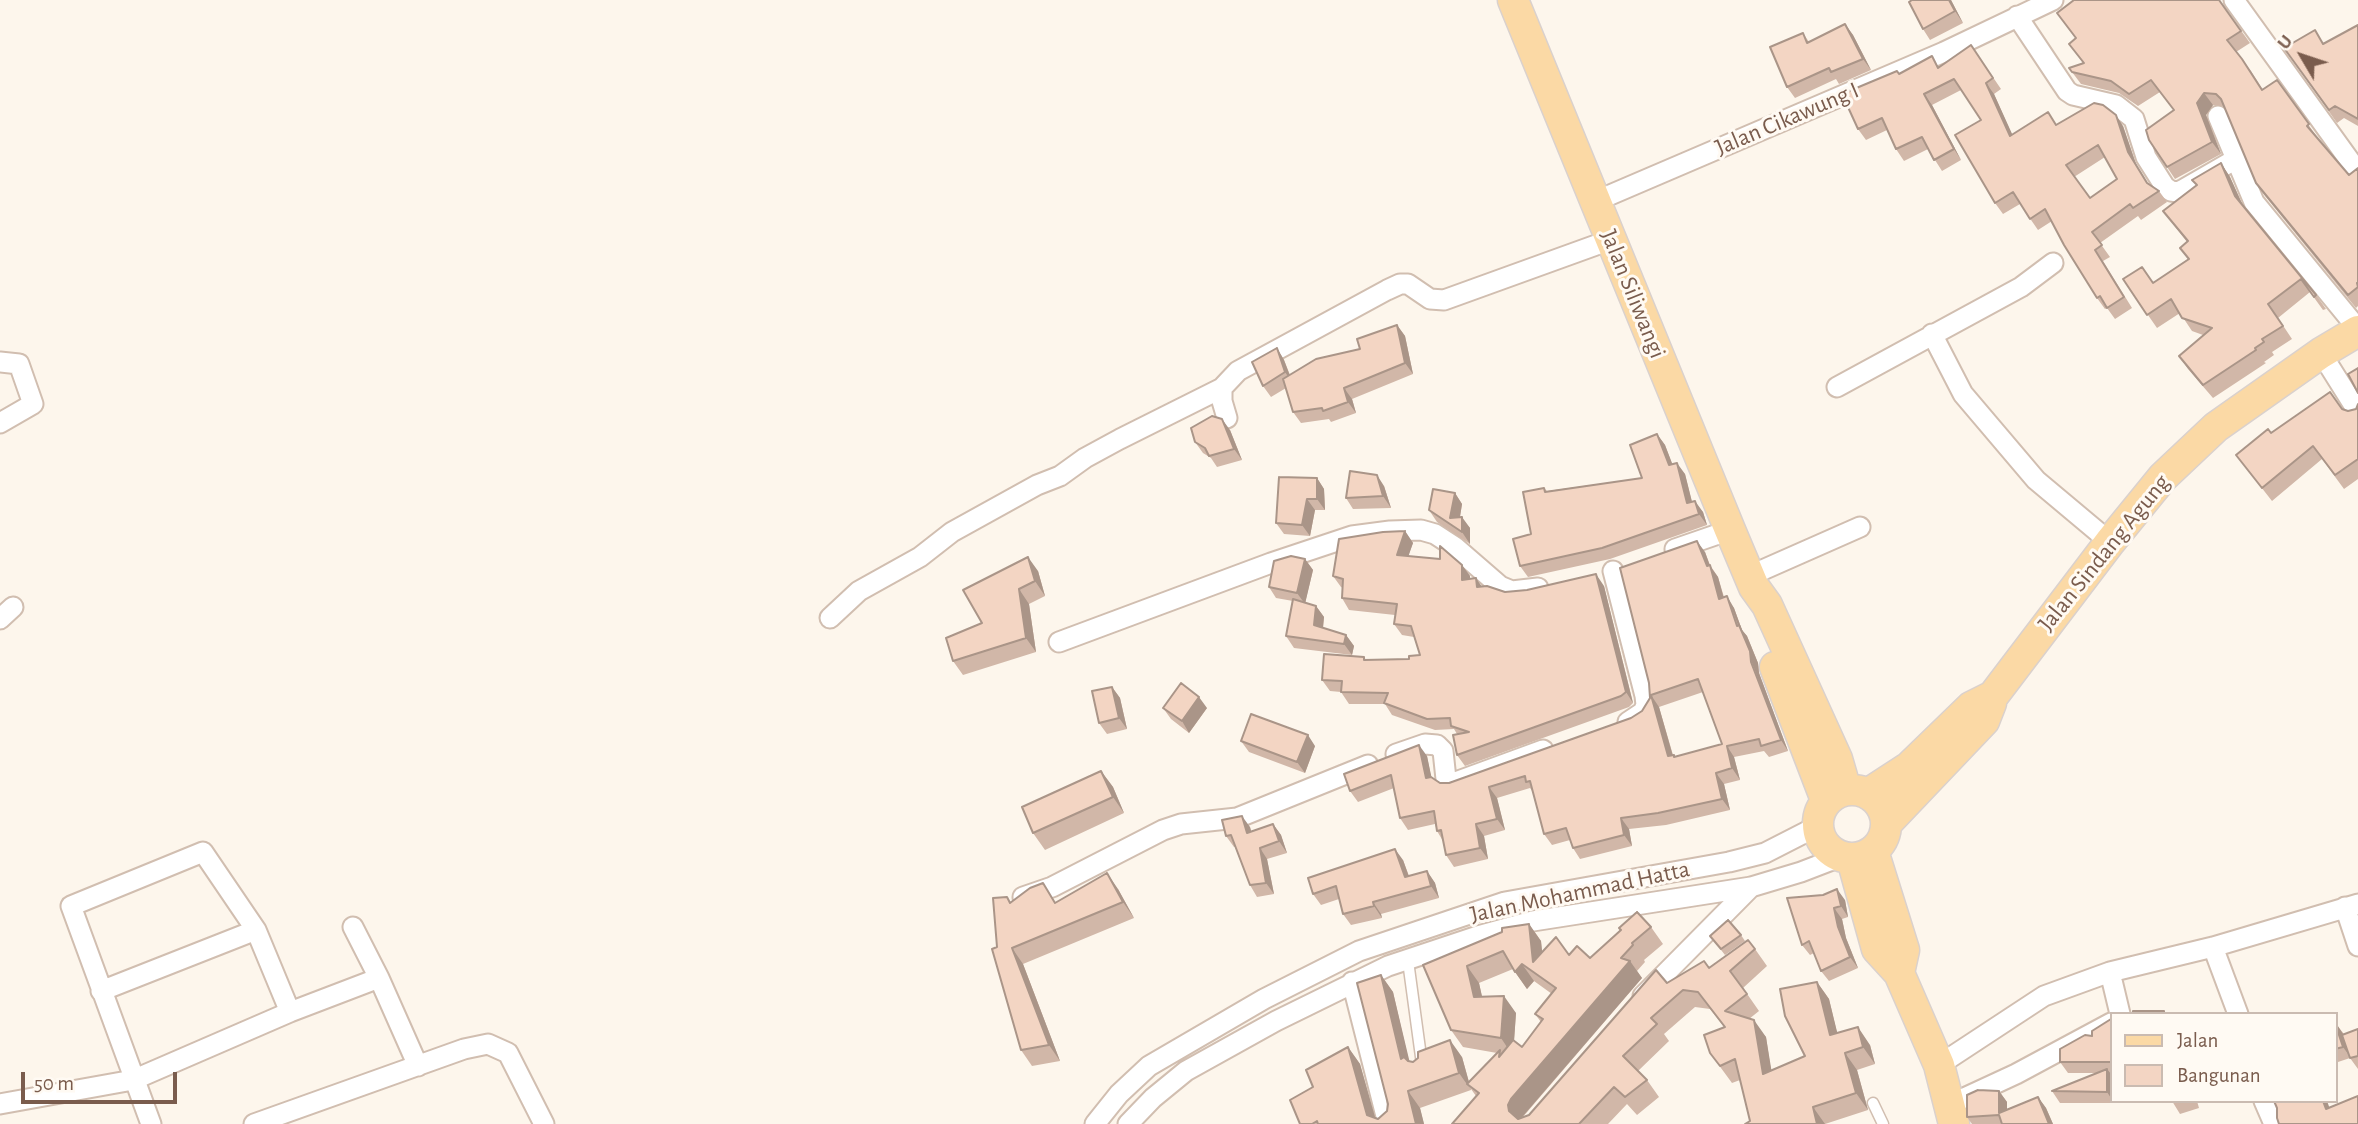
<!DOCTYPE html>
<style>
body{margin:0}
#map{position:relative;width:2358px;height:1124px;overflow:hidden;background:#fdf6ec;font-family:"Alegreya Sans",sans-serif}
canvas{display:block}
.legend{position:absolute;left:2110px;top:1012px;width:228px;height:91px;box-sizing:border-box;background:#fffaf3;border:2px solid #cabbb1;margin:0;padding:9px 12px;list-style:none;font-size:21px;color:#7a5c4d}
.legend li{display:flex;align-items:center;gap:14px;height:35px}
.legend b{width:35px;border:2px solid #cabbb1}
.north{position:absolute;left:2267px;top:21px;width:70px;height:70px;-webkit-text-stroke:5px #fffaf3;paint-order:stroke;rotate:309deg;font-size:19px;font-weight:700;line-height:28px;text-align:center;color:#7a5c4d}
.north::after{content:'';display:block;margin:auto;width:24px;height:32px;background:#7a5c4d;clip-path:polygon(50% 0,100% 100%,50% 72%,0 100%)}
.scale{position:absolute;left:21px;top:1072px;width:156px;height:32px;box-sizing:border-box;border:4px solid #7a5c4d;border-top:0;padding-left:9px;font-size:21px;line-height:24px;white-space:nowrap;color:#7a5c4d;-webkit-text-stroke:5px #fffaf3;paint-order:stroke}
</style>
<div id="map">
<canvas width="2358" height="1124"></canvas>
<ul class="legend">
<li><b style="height:9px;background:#fbd9a5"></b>Jalan</li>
<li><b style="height:19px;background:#f3d5c3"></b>Bangunan</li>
</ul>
<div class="north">U</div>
<div class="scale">50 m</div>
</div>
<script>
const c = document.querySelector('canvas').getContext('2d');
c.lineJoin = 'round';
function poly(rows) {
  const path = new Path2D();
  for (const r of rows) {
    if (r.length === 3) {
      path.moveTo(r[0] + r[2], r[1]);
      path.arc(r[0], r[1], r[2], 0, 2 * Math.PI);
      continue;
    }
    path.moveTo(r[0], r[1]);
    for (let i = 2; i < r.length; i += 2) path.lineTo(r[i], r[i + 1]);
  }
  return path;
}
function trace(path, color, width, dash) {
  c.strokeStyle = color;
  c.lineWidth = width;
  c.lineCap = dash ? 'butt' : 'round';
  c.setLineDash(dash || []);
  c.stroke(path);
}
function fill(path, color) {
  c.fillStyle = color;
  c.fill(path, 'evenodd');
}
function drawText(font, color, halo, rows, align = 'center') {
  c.font = font + ' "Alegreya Sans",sans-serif';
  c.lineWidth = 6;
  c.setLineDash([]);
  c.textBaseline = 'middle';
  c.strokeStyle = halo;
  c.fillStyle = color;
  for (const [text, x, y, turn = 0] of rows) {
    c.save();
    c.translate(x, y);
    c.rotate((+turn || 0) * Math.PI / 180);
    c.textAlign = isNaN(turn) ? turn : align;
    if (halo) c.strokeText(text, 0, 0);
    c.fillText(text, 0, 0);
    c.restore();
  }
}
const service = poly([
 [1408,961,1422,1064],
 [1873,1103,1883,1124]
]);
const minor = poly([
 [2234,0,2358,172],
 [2017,16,2067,91,2073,95,2116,105,2134,119,2146,157,2165,187,2171,191,2178,192,2184,189,2236,159],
 [2218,116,2254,202,2358,329],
 [1596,201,1944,52,2053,0],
 [1932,334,1963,394,2036,480,2110,542],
 [2321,353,2358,412],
 [0,362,19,364,33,404,0,423],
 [1837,387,2021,287,2053,263],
 [1227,418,1222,401,1222,388,1238,371,1387,290,1400,284,1408,284,1430,299,1444,300,1610,240],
 [1675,549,1730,530],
 [1613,571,1645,696,1646,705,1643,712,1628,722],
 [1749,576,1860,527],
 [830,618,859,591,920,557,952,532,1037,485,1060,476,1085,458,1120,439,1222,388],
 [0,619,13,607],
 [1059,642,1271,563,1352,536,1390,531,1421,530,1435,534,1455,547,1500,586,1512,591,1538,588],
 [1396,754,1425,744,1437,745,1443,751,1446,779,1453,783,1543,750],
 [1023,897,1052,887,1163,830,1181,824,1237,818,1368,765],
 [2345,907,2358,946],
 [353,927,379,978],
 [2213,947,2238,1014],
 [2110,972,2120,1014],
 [1352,982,1388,1124],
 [101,991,256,930],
 [1643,996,1751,887],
 [1939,1065,2044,996,2110,972,2213,947,2358,904],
 [2264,1101,2274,1124],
 [0,1104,133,1080,290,1012,379,978,418,1066],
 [1949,1105,2016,1074,2111,1023],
 [151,1124,71,906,203,852,256,930,290,1012],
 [254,1124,464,1049,488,1044,508,1053,544,1124],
 [1095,1124,1119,1094,1149,1066,1264,999,1359,951,1505,902,1729,862,1765,853,1810,830,1817,817],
 [1128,1124,1153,1098,1186,1071,1276,1021,1388,966,1478,936,1533,921,1751,887,1801,872,1840,857]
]);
const primary = poly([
 [1513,0,1730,530,1754,587,1767,605,1837,759,1846,790],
 [1775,667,1826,800],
 [1852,824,34],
 [1869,793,1909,767,1971,707,1993,696,2110,542,2163,477,2216,427,2321,353,2358,331],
 [1886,824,1984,721,1991,703],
 [1873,851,1904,950,1899,973],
 [1852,859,1877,949,1899,973,1939,1065,1954,1124]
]);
trace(service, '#d1beb0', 13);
trace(minor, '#d1beb0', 23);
trace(primary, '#dad1cd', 33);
trace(service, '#fff', 10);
trace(minor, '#fff', 19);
trace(primary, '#fbd9a5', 30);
fill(poly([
 [1912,0,1951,0,1963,23,1930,40,1923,29],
 [2224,7,2250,43,2236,52,2251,71,2263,90,2277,80,2317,137,2316,137,2349,175,2358,168,2358,306,2356,308,2265,196,2256,183,2224,106,2213,105,2206,115,2221,154,2175,179,2149,140,2174,110,2160,92,2138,106,2119,93,2081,84,2069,68,2083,63,2069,44,2076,39,2057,13],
 [1845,24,1853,35,1871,70,1839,84,1836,79,1795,98,1787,87,1803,33,1809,42],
 [2358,25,2358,126,2344,118,2337,123,2284,48,2324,43],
 [1971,45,2001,89,1994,94,2012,135,2056,124,2123,126,2136,164,2148,184,2159,191,2167,202,2141,220,2138,216,2100,243,2110,257,2103,261,2132,308,2115,319,2107,308,2105,309,2097,298,2052,221,2038,230,2020,204,2003,214,1995,203,1981,120,1961,90,1932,105,1961,160,1942,171,1928,149,1904,161,1896,149,1887,130,1866,140,1858,129,1899,74,1939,67],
 [2105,157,2117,179,2090,198,2074,177],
 [2221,163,2230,177,2243,206,2316,295,2326,309,2323,310,2310,292,2278,318,2292,339,2272,352,2274,355,2264,362,2266,363,2213,398,2188,369,2179,356,2203,335,2192,331,2180,313,2157,328,2123,279,2153,283,2188,259,2180,248,2187,242,2163,211,2196,185],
 [1397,325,1405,336,1413,374,1352,399,1356,413,1331,422,1329,419,1301,423,1293,412,1286,388,1271,397,1263,386,1277,348,1284,360,1290,375,1360,349],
 [2358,404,2358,479,2344,489,2322,459,2272,501,2236,455,2271,433,2342,409,2348,411,2356,409],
 [1230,430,1242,460,1217,467,1211,458,1203,453,1195,442],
 [1657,434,1665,445,1672,464,1685,474,1692,502,1703,512,1707,525,1610,559,1528,577,1520,566,1531,534,1544,488,1547,491,1642,478],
 [1317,478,1324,489,1325,510,1315,510,1310,536,1284,534,1276,523],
 [1384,486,1391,508,1353,509,1346,498],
 [1455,493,1462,504,1460,517,1470,528,1470,544,1437,522,1429,510],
 [1405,531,1413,543,1408,556,1462,565,1470,576,1470,579,1482,586,1505,592,1604,586,1633,703,1629,707,1465,766,1457,755,1457,734,1454,729,1435,730,1392,715,1385,704,1349,704,1341,692,1330,691,1322,680,1364,657,1366,660,1409,659,1420,655,1414,637,1402,635,1394,624,1395,615,1349,610,1342,598,1343,588,1341,587,1333,576],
 [1705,552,1710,565,1718,577,1724,597,1734,608,1742,630,1747,636,1758,663,1759,673,1788,751,1769,757,1764,751,1734,757,1740,780,1724,784,1730,810,1666,825,1629,829,1632,846,1580,859,1573,848,1570,840,1552,845,1544,834,1533,792,1530,788,1497,798,1505,830,1484,836,1488,859,1454,867,1446,855,1443,841,1437,831,1435,824,1408,830,1400,818,1394,788,1358,802,1350,791,1427,756,1431,777,1440,783,1449,783,1631,718,1642,711,1650,698],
 [1703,692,1722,744,1675,757,1673,755,1659,707],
 [1305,559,1313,570,1305,603,1316,606,1324,617,1323,628,1346,635,1354,646,1352,655,1294,648,1286,636,1293,601,1276,598,1269,587],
 [1038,571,1045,596,1029,604,1036,652,963,675,953,661,982,623],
 [1112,687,1120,698,1127,729,1107,734,1099,723],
 [1163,708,1207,708,1189,733,1171,719],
 [1241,741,1315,746,1305,773,1249,752],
 [1101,771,1113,787,1124,813,1045,850,1033,833],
 [1273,824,1281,835,1287,853,1267,859,1274,894,1257,897,1250,885,1235,847,1234,847,1226,836,1250,827,1251,832],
 [1403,860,1409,876,1427,871,1435,883,1439,898,1381,914,1382,918,1351,925,1343,914,1339,899,1321,905,1313,894],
 [1118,889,1134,918,1023,964,1060,1061,1032,1066,1021,1050,997,947,1057,903],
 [1787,898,1845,900,1848,917,1842,919,1846,938,1858,968,1829,981,1821,971,1814,953,1810,955,1802,945],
 [1529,924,1541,941,1542,952,1590,958,1620,930,1619,928,1651,927,1663,944,1644,960,1645,962,1637,971,1642,978,1522,1118,1529,1115,1667,983,1709,968,1755,949,1767,966,1743,988,1759,1011,1749,1019,1766,1037,1771,1071,1805,1056,1817,982,1829,999,1837,1033,1870,1045,1875,1064,1857,1070,1868,1110,1825,1124,1750,1121,1740,1080,1732,1083,1710,1053,1724,1027,1710,1009,1695,1007,1664,1034,1669,1041,1638,1071,1647,1080,1659,1097,1637,1115,1627,1104,1608,1124,1452,1124,1476,1096,1471,1089,1471,1090,1420,1108,1424,1124,1300,1124,1313,1087,1348,1047,1360,1064,1375,1118,1378,1119,1387,1111,1381,975,1393,992,1409,1062,1462,1057,1469,1082,1497,1053,1463,1047,1451,1030,1423,965],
 [1513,969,1527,989,1534,981,1552,994,1535,1014,1541,1022,1522,1047,1514,1040,1516,1013,1482,997,1479,983],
 [1741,935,1745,941,1725,955,1710,936],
 [2111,1019,2111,1073,2110,1073,2111,1074,2111,1101,2115,1101,2115,1103,2060,1103,2052,1091,2097,1073,2068,1073,2060,1062],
 [2335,1023,2344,1034,2358,1029,2358,1069,2350,1058,2335,1063],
 [1999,1091,2007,1102,2007,1109,2038,1097,2046,1108,2053,1124,1972,1124,1967,1117],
 [2172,1101,2197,1101,2199,1108,2180,1114]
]), '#d1b7a8');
fill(poly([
 [1949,0,1951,0,1963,23,1955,11],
 [1845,24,1853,35,1871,70,1863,59],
 [1986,83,1994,94,2018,147,2010,136],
 [2204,93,2213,105,2206,115,2221,154,2212,142,2197,103],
 [1924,94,1932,105,1961,160,1954,149],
 [2116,115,2123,126,2136,164,2155,194,2128,152],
 [2221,163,2230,177,2245,210,2235,196],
 [1397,325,1405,336,1413,374,1405,363],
 [1277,348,1284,360,1293,384,1285,372],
 [1344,388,1352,399,1356,413,1348,402],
 [1222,419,1230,430,1242,460,1234,449],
 [1657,434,1665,445,1677,476,1669,465],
 [1677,463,1685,474,1695,514,1687,503],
 [1377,475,1384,486,1391,508,1383,496],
 [1317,478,1324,489,1325,510,1317,499],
 [1455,493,1462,504,1458,529,1450,518],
 [1307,499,1315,510,1310,536,1302,525],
 [1695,501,1703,512,1707,525,1699,514],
 [1462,517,1470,528,1470,544,1462,532],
 [1405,531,1413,543,1405,566,1397,555],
 [1697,541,1705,552,1710,566,1718,577,1727,610,1719,599],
 [1028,557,1038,571,1045,596,1035,581],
 [1305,559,1313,570,1305,604,1297,593],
 [1462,565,1470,576,1470,591,1462,580],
 [1596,574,1604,586,1633,703,1626,692],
 [1476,578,1484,590,1477,587],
 [1019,589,1029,604,1036,652,1026,638],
 [1727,596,1734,608,1742,630,1747,636,1758,663,1759,673,1788,751,1781,740],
 [1316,606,1324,617,1322,637,1314,625],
 [1346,635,1354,646,1352,655,1344,644],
 [1112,687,1120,698,1127,729,1119,718],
 [1651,695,1659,707,1676,767,1668,756],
 [1199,697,1207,708,1189,733,1182,721],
 [1308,735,1315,746,1305,773,1297,762],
 [1419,745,1427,756,1434,789,1426,778],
 [1727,746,1734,757,1740,780,1732,768],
 [1101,771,1113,787,1124,813,1113,797],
 [1716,773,1724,784,1730,810,1722,799],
 [1489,787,1497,798,1505,830,1497,819],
 [1242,816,1250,827,1255,845,1247,833],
 [1621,818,1629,829,1632,846,1624,835],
 [1273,824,1281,835,1287,853,1279,841],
 [1476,824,1484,836,1488,859,1480,848],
 [1260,848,1267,859,1274,894,1266,883],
 [1395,849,1403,860,1413,888,1405,877],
 [1427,871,1435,883,1439,898,1431,886],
 [1107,873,1118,889,1134,918,1123,902],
 [1837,889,1845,900,1848,917,1841,906],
 [1373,902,1381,914,1382,918,1374,906],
 [1834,908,1842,919,1846,938,1858,968,1850,957,1838,927],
 [1529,924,1541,941,1545,979,1533,962],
 [1012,948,1023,964,1060,1061,1049,1045],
 [1630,961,1642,978,1523,1116,1520,1122,1509,1111,1508,1105,1511,1099],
 [1522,964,1534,981,1527,989,1515,972],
 [1467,966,1479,983,1486,1014,1474,997],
 [1381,975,1393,992,1413,1076,1401,1059],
 [1817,982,1829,999,1842,1052,1830,1035],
 [1504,996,1516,1013,1513,1056,1501,1038],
 [1754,1020,1766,1037,1775,1092,1763,1074],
 [2336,1023,2343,1034,2351,1058,2343,1047],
 [1858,1027,1870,1045,1875,1064,1863,1047],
 [1450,1040,1462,1057,1470,1086,1467,1084,1471,1090,1459,1073],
 [1348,1047,1360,1064,1377,1124,1367,1115],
 [1845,1053,1857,1070,1868,1110,1856,1093],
 [2107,1069,2111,1074,2111,1098,2107,1092],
 [1408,1091,1420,1108,1424,1124,1416,1124],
 [1999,1091,2007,1102,2007,1124,1999,1113],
 [2038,1097,2046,1108,2053,1124,2049,1124],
 [2323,1101,2327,1101,2334,1120,2326,1109],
 [1813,1107,1825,1124,1817,1124]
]), '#aa9588');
const building = poly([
 [1912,0,1949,0,1955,11,1923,29,1909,2,1912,0],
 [2074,0,2219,0,2241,31,2227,40,2242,59,2262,90,2277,80,2309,124,2307,126,2349,175,2358,168,2358,282,2357,283,2358,287,2348,295,2256,183,2221,99,2216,94,2204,93,2197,103,2212,142,2167,167,2149,140,2146,130,2174,110,2151,80,2129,94,2111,81,2072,72,2069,68,2084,63,2069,44,2076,38,2057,13,2074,0],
 [1845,24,1863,59,1831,72,1829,68,1787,87,1770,47,1803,33,1807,43,1845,24],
 [2358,25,2358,119,2335,106,2329,110,2284,48,2315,30,2323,44,2358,25],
 [1971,45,1993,78,1986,83,2010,136,2048,112,2056,125,2094,103,2103,105,2116,115,2128,152,2147,183,2159,191,2133,208,2130,204,2092,232,2102,245,2095,250,2124,297,2107,308,2100,296,2097,298,2064,245,2045,209,2030,219,2013,192,1995,203,1955,135,1981,120,1954,79,1924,94,1954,149,1934,160,1922,137,1896,149,1882,118,1858,129,1842,94,1897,71,1899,74,1932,56,1938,68,1971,45],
 [2098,145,2117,179,2090,198,2066,165,2098,145],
 [2221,163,2235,196,2316,295,2314,297,2301,279,2268,304,2283,326,2262,339,2264,342,2255,348,2256,350,2203,385,2179,356,2212,328,2182,318,2171,299,2147,315,2123,279,2142,267,2153,283,2189,259,2180,248,2188,241,2163,211,2197,185,2192,180,2221,163],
 [1397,325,1405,363,1344,388,1348,402,1323,411,1322,408,1293,412,1283,379,1316,359,1360,349,1357,339,1397,325],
 [1277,348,1285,372,1263,386,1252,362,1277,348],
 [2358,368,2358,393,2348,374,2358,368],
 [2330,392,2342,409,2348,411,2356,409,2358,404,2358,459,2335,475,2313,446,2262,488,2236,455,2268,429,2271,433,2330,392],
 [1212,416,1222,419,1234,449,1209,456,1205,448,1195,442,1191,428,1212,416],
 [1657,434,1669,465,1677,463,1687,503,1695,501,1699,514,1602,548,1520,566,1513,539,1531,534,1523,492,1544,488,1545,492,1642,478,1630,445,1657,434],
 [1350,471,1377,475,1383,496,1346,498,1350,471],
 [1279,477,1317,478,1317,499,1307,499,1302,525,1276,523,1279,477],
 [1433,489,1455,493,1450,518,1462,517,1462,532,1429,510,1433,489],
 [1405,531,1397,555,1440,559,1440,546,1462,565,1462,580,1476,578,1477,587,1487,586,1505,592,1527,590,1596,574,1626,692,1621,696,1457,755,1453,735,1469,732,1451,726,1450,718,1427,719,1384,703,1388,693,1341,692,1342,681,1322,680,1324,654,1364,657,1364,660,1409,659,1409,656,1420,655,1411,626,1394,624,1397,604,1342,598,1343,579,1333,576,1339,539,1383,532,1405,531],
 [1697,541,1707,566,1710,565,1719,599,1727,596,1737,626,1739,625,1750,651,1751,662,1781,740,1761,746,1759,739,1727,746,1732,768,1716,773,1722,799,1658,813,1621,818,1624,835,1573,848,1566,828,1544,834,1530,781,1526,782,1525,776,1489,787,1497,819,1476,824,1480,848,1446,855,1441,830,1437,831,1434,811,1400,818,1391,775,1350,791,1344,774,1419,745,1426,778,1431,777,1440,783,1449,783,1631,718,1642,711,1650,698,1649,683,1620,568,1697,541],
 [1698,679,1722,744,1674,757,1674,755,1668,756,1651,695,1698,679],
 [1291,556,1305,559,1297,593,1269,587,1274,561,1291,556],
 [1028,557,1035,581,1019,589,1026,638,953,661,946,638,982,623,963,590,1028,557],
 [1293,599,1316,606,1314,625,1346,635,1344,644,1286,636,1293,599],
 [1181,683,1199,697,1182,721,1163,708,1181,683],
 [1112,687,1119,718,1099,723,1092,691,1112,687],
 [1251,714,1308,735,1297,762,1241,741,1251,714],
 [1101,771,1113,797,1033,833,1022,807,1101,771],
 [1242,816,1247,833,1273,824,1279,841,1260,848,1266,883,1250,885,1231,835,1226,836,1222,820,1242,816],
 [1395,849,1405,877,1427,871,1431,886,1373,902,1374,906,1343,914,1336,886,1313,894,1308,878,1395,849],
 [1107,873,1123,902,1012,948,1049,1045,1021,1050,992,949,997,947,993,898,1007,897,1010,903,1030,888,1043,883,1055,903,1107,873],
 [1837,889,1841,906,1834,908,1838,927,1850,957,1821,971,1809,941,1802,945,1787,898,1823,895,1837,889],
 [1637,912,1651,927,1632,943,1633,945,1621,958,1630,961,1511,1099,1508,1105,1509,1111,1518,1119,1529,1115,1656,970,1667,983,1704,961,1709,968,1748,940,1755,949,1730,971,1747,994,1725,1011,1754,1020,1763,1074,1805,1056,1785,1016,1780,989,1817,982,1830,1035,1858,1027,1863,1047,1845,1053,1856,1093,1813,1107,1817,1124,1745,1124,1750,1121,1735,1059,1720,1066,1710,1053,1704,1035,1725,1027,1698,992,1683,990,1651,1018,1657,1024,1623,1056,1647,1080,1625,1097,1614,1087,1579,1124,1452,1124,1479,1093,1467,1084,1500,1050,1499,1057,1513,1040,1522,1047,1543,1019,1535,1014,1556,988,1522,964,1515,972,1503,951,1467,966,1474,997,1504,996,1501,1038,1451,1030,1423,965,1502,932,1502,928,1529,924,1533,962,1556,937,1569,955,1577,946,1590,958,1621,930,1619,928,1637,912],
 [1728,920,1741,935,1721,949,1710,936,1728,920],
 [1381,975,1401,1059,1404,1057,1408,1061,1413,1062,1418,1058,1418,1052,1450,1040,1459,1073,1408,1091,1416,1124,1318,1124,1317,1121,1312,1124,1300,1124,1290,1100,1313,1087,1306,1070,1348,1047,1367,1115,1378,1119,1387,1111,1388,1104,1357,983,1381,975],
 [2133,1011,2164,1011,2164,1014,2133,1014,2133,1011],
 [2111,1019,2111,1062,2060,1062,2060,1049,2085,1035,2092,1036,2092,1031,2111,1019],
 [2335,1023,2343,1047,2335,1049,2335,1023],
 [2358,1029,2358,1056,2350,1058,2342,1035,2358,1029],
 [2107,1069,2107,1092,2052,1091,2107,1069],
 [1978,1090,1999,1091,1999,1113,2038,1097,2049,1124,2002,1124,1999,1115,1967,1117,1967,1095,1978,1090],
 [2358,1096,2358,1124,2279,1124,2277,1118,2277,1108,2274,1101,2323,1101,2326,1109,2358,1096]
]);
fill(building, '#f3d5c3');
trace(building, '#aa9588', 2);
drawText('24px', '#7a5c4d', '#fffaf3', [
 ["Jalan Cikawung I",1787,119,-23],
 ["Jalan Siliwangi",1633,294,68],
 ["Jalan Sindang Agung",2104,553,-51],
 ["Jalan Mohammad Hatta",1580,892,-12]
]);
</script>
